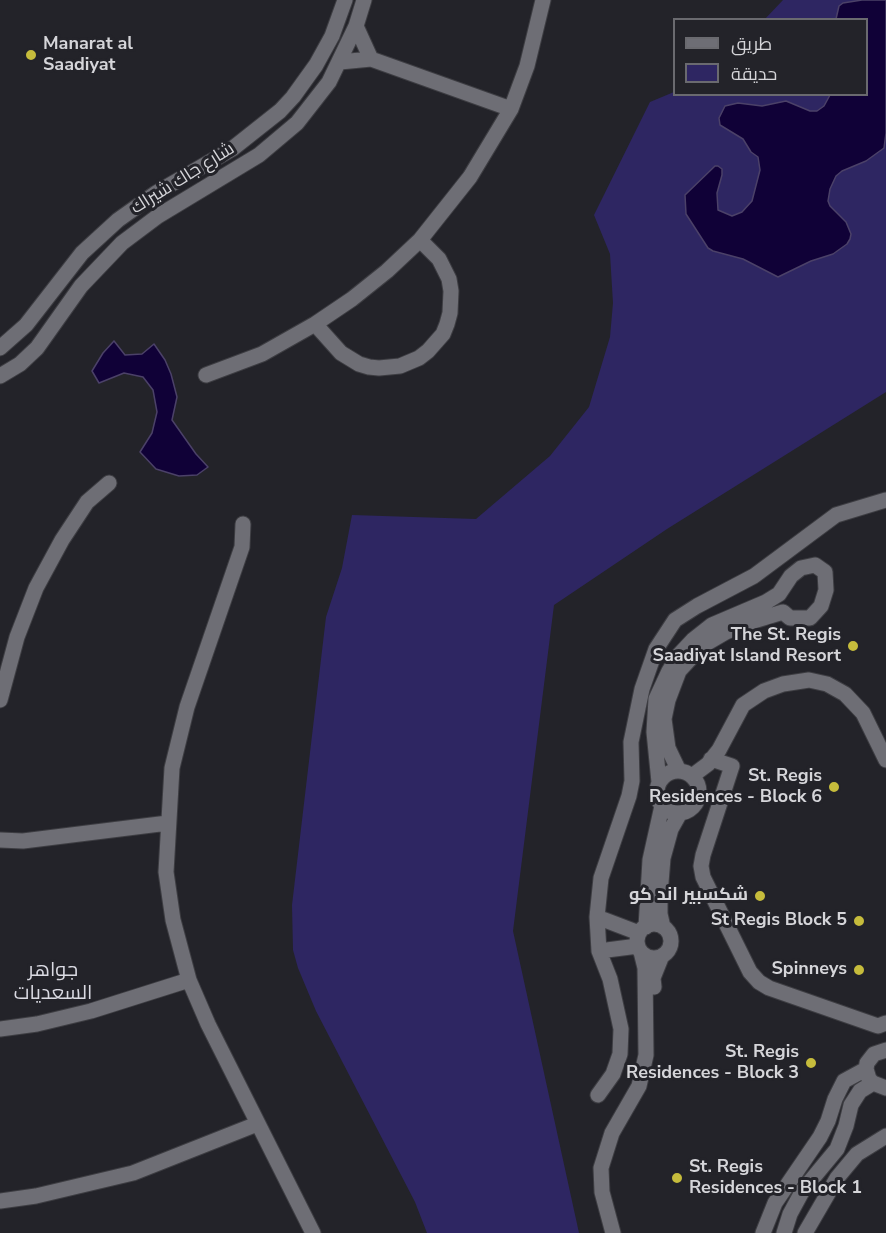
<!DOCTYPE html>
<meta charset="utf-8">
<style>
body{margin:0}
#map{position:relative;width:886px;height:1233px;overflow:hidden;background:#232329;font-family:"Nunito Sans",Cairo,sans-serif}
canvas{display:block}
.legend{position:absolute;left:673px;top:18px;width:195px;height:78px;box-sizing:border-box;background:#232329;border:2px solid #6a6a6f;margin:0;padding:8px 10px;list-style:none;font-size:18px;color:#d5d5d9}
.legend li{display:flex;align-items:center;gap:12px;height:30px}
.legend b{width:30px;border:2px solid #6a6a6f}
</style>
<div id="map">
<canvas width="886" height="1233"></canvas>
<ul class="legend">
<li><b style="height:8px;background:#6e6e75"></b>طريق</li>
<li><b style="height:16px;background:#2e2662"></b>حديقة</li>
</ul>
</div>
<script>
const c = document.querySelector('canvas').getContext('2d');
c.lineJoin = 'round';
function fill(path, color) {
  c.fillStyle = color;
  c.fill(path, 'evenodd');
}
function poly(rows) {
  const path = new Path2D();
  for (const r of rows) {
    if (r.length === 3) {
      path.moveTo(r[0] + r[2], r[1]);
      path.arc(r[0], r[1], r[2], 0, 2 * Math.PI);
      continue;
    }
    path.moveTo(r[0], r[1]);
    for (let i = 2; i < r.length; i += 2) path.lineTo(r[i], r[i + 1]);
  }
  return path;
}
function trace(path, color, width, dash) {
  c.strokeStyle = color;
  c.lineWidth = width;
  c.lineCap = dash ? 'butt' : 'round';
  c.setLineDash(dash || []);
  c.stroke(path);
}
function drawText(font, color, halo, rows, align = 'center') {
  c.font = font + ' "Nunito Sans",Cairo,sans-serif';
  c.lineWidth = 6;
  c.setLineDash([]);
  c.textBaseline = 'middle';
  c.strokeStyle = halo;
  c.fillStyle = color;
  for (const [text, x, y, turn = 0] of rows) {
    c.save();
    c.translate(x, y);
    c.rotate((+turn || 0) * Math.PI / 180);
    c.textAlign = isNaN(turn) ? turn : align;
    if (halo) c.strokeText(text, 0, 0);
    c.fillText(text, 0, 0);
    c.restore();
  }
}
fill(poly([
 [783,0,886,0,886,392,667,529,554,605,513,931,579,1233,427,1233,415,1202,316,1011,298,968,293,950,292,905,326,617,342,568,352,515,476,519,550,456,589,407,610,337,613,303,610,254,594,215,650,102,674,92,674,94,866,94,866,20,765,19]
]), '#2e2662');
const water = poly([
 [862,0,886,0,886,133,884,148,866,161,842,171,836,176,830,189,828,201,830,206,846,222,851,234,850,239,847,244,833,254,811,261,778,277,743,259,713,251,708,248,686,214,685,195,715,166,718,166,722,169,722,175,717,193,718,210,732,216,742,212,752,201,760,170,758,157,751,152,743,139,720,125,719,118,725,106,738,103,762,106,786,101,810,111,817,111,824,106,830,95,866,94,866,20,836,19,839,6,843,3,862,0],
 [114,341,125,355,142,354,154,344,165,360,171,374,177,397,172,420,196,454,208,467,197,475,179,476,156,469,140,452,152,433,157,412,153,390,143,377,124,373,99,383,92,371,103,353,114,341]
]);
fill(water, '#100137');
trace(water, '#4b4168', 1.5);
const minor = poly([
 [356,26,371,59],
 [340,62,371,59,511,109],
 [315,324,341,353,359,364,369,367,379,368,400,366,419,358,428,351,443,334,447,324,450,313,451,291,449,279,439,259,420,240],
 [0,348,26,325,82,253,118,220,156,193,232,149,280,111,293,97,316,65,332,36,345,0],
 [206,375,262,354,315,324,352,299,387,271,420,240,470,177,511,109,527,66,543,0],
 [0,376,20,364,37,348,81,286,122,243,158,216,259,155,297,123,329,82,356,26,364,0],
 [243,524,242,547,187,707,172,768,166,872,173,920,189,980,208,1024,313,1233],
 [0,700,17,637,36,588,62,540,87,502,109,483],
 [711,759,732,766,703,855,701,866,703,877,750,972,759,982,769,988,878,1026,886,1023],
 [678,792,21],
 [692,776,708,764,719,750,743,705,764,691,783,684,809,680,827,684,845,694,863,713,886,760],
 [659,782,654,732,656,699,669,671,678,656,693,640,712,625,766,602,779,594,791,576,801,568,815,565,825,572,826,590,821,606,810,618,790,618,783,612,750,622,726,632,702,646,679,671,668,700,664,719,668,748,679,771],
 [0,840,23,841,168,823],
 [597,917,639,933],
 [654,941,17],
 [646,927,650,860,662,806],
 [663,927,660,914,660,895,663,858,671,829,680,813],
 [599,951,638,946],
 [654,987,653,978,661,958],
 [0,1029,37,1024,91,1011,189,980],
 [886,1050,874,1054,867,1063,866,1069,869,1079,873,1083,886,1088],
 [598,1095,613,1074,620,1054,621,1029,610,979,599,951,597,917,601,878,629,796,632,781,631,742,642,689,656,649,675,620,697,606,754,576,836,515,886,500],
 [0,1201,36,1196,133,1173,257,1124],
 [613,1233,602,1192,601,1168,612,1133,639,1086,646,1055,645,968,641,952],
 [763,1233,775,1203,820,1137,828,1121,835,1099,844,1081,866,1069],
 [784,1233,790,1214,803,1190,837,1149,846,1126,851,1105,860,1091,873,1083],
 [805,1233,837,1178,857,1154,886,1136]
]);
trace(minor, '#3d3d42', 17);
trace(minor, '#6e6e75', 15);
for (const [x, y, r, color] of [
 [31,55,6,"#c6bc3c"],
 [853,646,6,"#c6bc3c"],
 [834,787,6,"#c6bc3c"],
 [760,896,6,"#c6bc3c"],
 [859,921,6,"#c6bc3c"],
 [859,970,6,"#c6bc3c"],
 [811,1063,6,"#c6bc3c"],
 [677,1178,6,"#c6bc3c"]
]) {
  const dot = new Path2D();
  dot.arc(x, y, r, 0, 2 * Math.PI);
  c.fillStyle = color;
  c.fill(dot);
  trace(dot, '#232329', 2);
}
drawText('bold 18px', '#d5d5d9', '#232329', [
 ["Manarat al",43,45,"left"],
 ["Saadiyat",43,66,"left"],
 ["The St. Regis",841,636],
 ["Saadiyat Island Resort",841,657],
 ["St. Regis",822,777],
 ["Residences - Block 6",822,798],
 ["شكسبير اند كو",748,896],
 ["St Regis Block 5",847,921],
 ["Spinneys",847,970],
 ["St. Regis",799,1053],
 ["Residences - Block 3",799,1074],
 ["St. Regis",689,1168,"left"],
 ["Residences - Block 1",689,1189,"left"]
], 'right');
drawText('18px', '#d5d5d9', '#232329', [
 ["شارع جاك شيراك",183,179,-32]
]);
drawText('20px', '#dadae2', '#232329', [
 ["جواهر",53,971],
 ["السعديات",53,994]
]);
</script>
